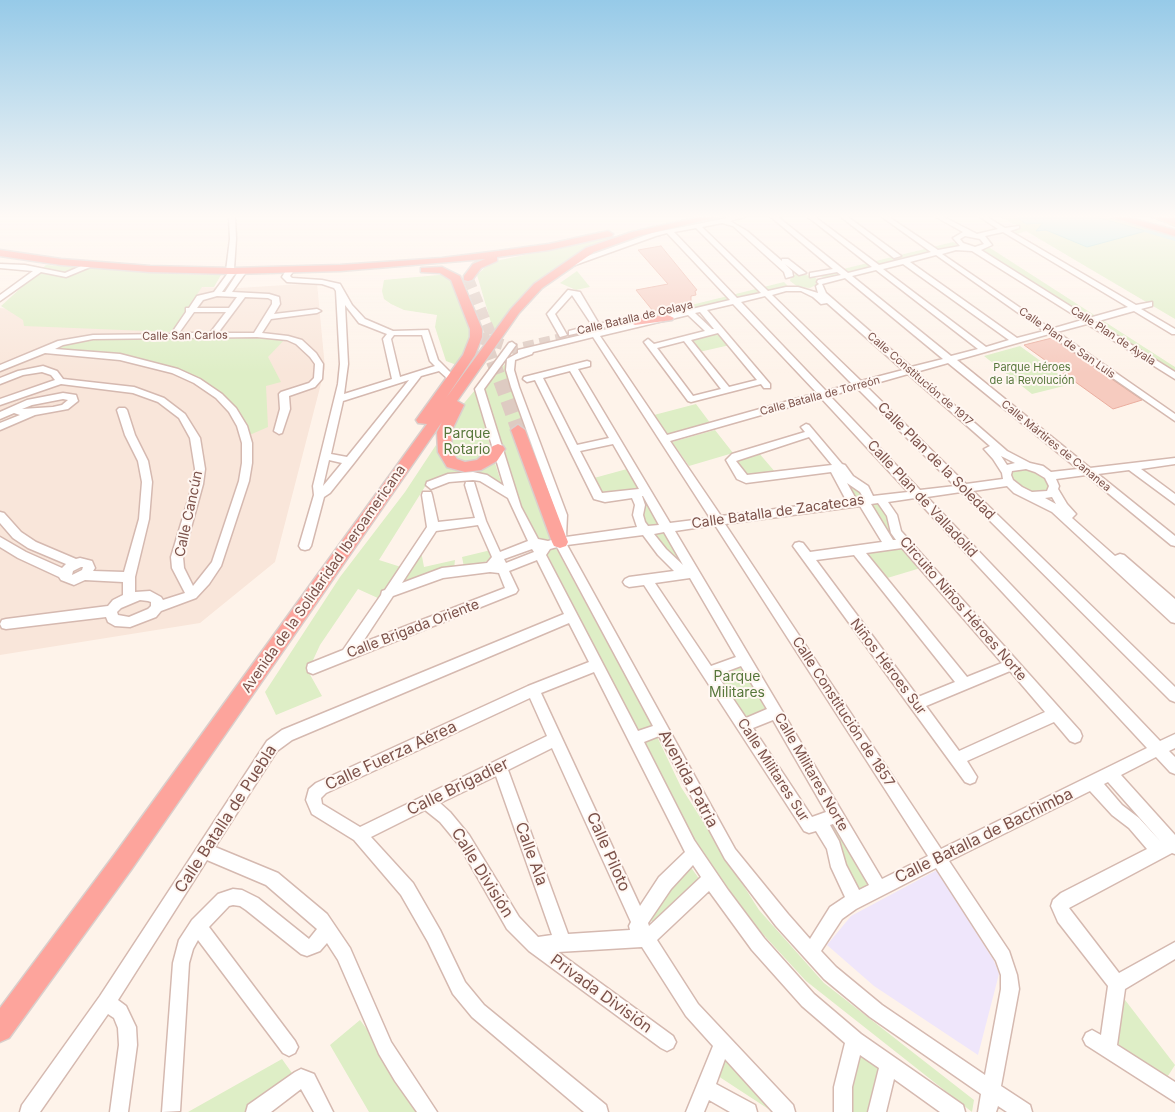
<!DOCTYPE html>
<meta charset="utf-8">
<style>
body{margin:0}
canvas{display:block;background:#fef3ea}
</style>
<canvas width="1175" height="1112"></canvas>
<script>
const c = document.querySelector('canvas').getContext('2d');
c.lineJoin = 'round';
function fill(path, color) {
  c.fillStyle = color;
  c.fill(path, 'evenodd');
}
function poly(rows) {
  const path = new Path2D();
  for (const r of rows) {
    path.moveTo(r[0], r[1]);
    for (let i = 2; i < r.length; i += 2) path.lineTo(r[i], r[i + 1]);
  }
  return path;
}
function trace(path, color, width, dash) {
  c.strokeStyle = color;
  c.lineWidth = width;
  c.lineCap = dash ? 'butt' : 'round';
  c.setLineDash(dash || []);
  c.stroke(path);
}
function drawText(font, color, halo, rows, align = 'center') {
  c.font = font + ' Inter,sans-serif';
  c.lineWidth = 4;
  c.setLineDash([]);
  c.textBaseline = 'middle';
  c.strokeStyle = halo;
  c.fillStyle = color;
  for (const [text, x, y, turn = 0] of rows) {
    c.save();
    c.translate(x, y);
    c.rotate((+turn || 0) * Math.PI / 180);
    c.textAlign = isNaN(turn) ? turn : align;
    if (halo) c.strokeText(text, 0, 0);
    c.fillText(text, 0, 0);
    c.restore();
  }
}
fill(poly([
 [317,283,325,368,275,562,200,623,0,655,0,308,75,316,195,287,239,288]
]), '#f9e6da');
fill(poly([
 [937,870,994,961,999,974,978,1055,874,986,827,945,851,916]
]), '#efe6fb');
fill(poly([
 [1001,217,1106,217,1175,236,1175,319,1026,231,1013,235,1006,230,1019,227],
 [615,236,549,272,494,333,477,275,491,262],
 [953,242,961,247,826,279,819,275],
 [987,246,1175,367,1175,375,978,249],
 [46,265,174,274,221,275,214,287,202,287,172,332,24,326,23,320,1,306],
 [577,271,590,287,576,290,560,283],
 [449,274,476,333,457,369,454,364,446,361,435,327,437,315,404,310,391,304,384,299,382,291,384,280],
 [796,274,813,276,818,280,818,284,810,288,798,287,790,281,791,277],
 [784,282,791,289,668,318,635,319],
 [719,333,730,345,699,352,689,340],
 [252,335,286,338,268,357,281,382,266,386,268,427,245,437,222,399,189,377,155,365,48,348,93,337],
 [1020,346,1072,384,1032,394,984,356],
 [509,359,558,515,551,539,538,540,521,507,483,391],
 [475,390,491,449,482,461,469,464,451,457,446,431,455,414],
 [696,404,711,424,668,435,654,415],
 [715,430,733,453,689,466,672,442],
 [436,445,444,462,452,470,486,468,494,460,502,485,484,476,442,478,426,485,379,560,401,567,380,599,358,589,320,645,308,671,322,696,276,715,265,692,340,577,405,492],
 [758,452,776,473,746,477,732,459],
 [1023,465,1049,476,1050,494,1031,496,1006,479,1013,466],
 [841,467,870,500,880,499,905,543,890,545,865,501,854,501],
 [627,469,639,490,602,493,594,478],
 [646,492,693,571,686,575,640,521,639,495],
 [906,546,924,567,884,579,863,553],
 [556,548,651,724,681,787,759,910,824,983,974,1100,972,1112,806,981,738,907,680,817,630,721,546,552],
 [491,550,493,560,464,567,462,557],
 [421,551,424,567,455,560,454,569,396,587],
 [743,665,770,710,742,721,713,677],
 [834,816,879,888,857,899,819,822],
 [690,866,700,880,654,924,646,914],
 [1122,996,1175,1065,1166,1079,1118,1044],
 [360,1020,429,1112,369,1112,330,1045],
 [859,1047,884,1065,872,1112,851,1112,849,1101],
 [726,1056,777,1112,773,1112,718,1076],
 [282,1059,297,1080,256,1112,188,1112]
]), '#deeec6');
const water = poly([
 [1017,217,1096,217,1146,231,1087,247,1046,230,1036,231,1043,223,1026,224,1017,217]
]);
fill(water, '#bbeae9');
trace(water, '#a1dddb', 1);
fill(poly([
 [1146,229,1175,237,1175,241,1144,232,1143,231,1146,229]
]), '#bbeae9');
const building = poly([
 [661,246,697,290,695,291,696,295,691,296,691,301,653,311,636,290,668,284,638,250,661,246],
 [1052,338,1142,400,1113,409,1024,345,1052,338]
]);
fill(building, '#f6cbbf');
trace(building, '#eaad9e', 1);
trace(poly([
 [468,278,492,337,498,343,516,349,635,322],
 [483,333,494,363]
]), '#decbc2', 11, [11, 5.5]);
trace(poly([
 [493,361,518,430]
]), '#decbc2', 14, [14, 7]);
const minor = poly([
 [229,217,235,217,236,239,234,269,237,271,222,292,225,292,240,269,243,269,247,271,232,292,269,294,279,297,280,304,274,314,317,309,321,311,317,313,271,319,262,333,288,336,302,340,316,353,323,364,322,379,315,387,289,396,290,409,282,433,279,434,274,431,280,409,279,394,281,392,309,383,314,378,315,364,310,357,296,344,287,340,257,337,93,339,63,345,55,349,120,354,178,369,200,379,222,394,236,408,247,426,252,443,252,463,249,481,221,566,209,584,196,598,161,611,156,617,130,627,115,626,108,622,106,617,6,629,2,628,0,624,2,620,6,619,108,606,113,600,123,595,123,582,85,580,74,585,61,580,59,577,18,558,0,547,0,537,26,552,62,568,66,564,28,548,13,538,0,523,0,512,4,513,21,532,36,542,76,559,80,558,92,561,95,568,93,571,124,572,139,519,142,482,138,461,125,435,117,410,119,408,125,408,127,410,135,435,148,461,152,482,149,519,135,577,135,592,150,591,161,597,163,600,185,593,172,568,171,557,193,484,195,469,190,438,179,418,158,402,133,393,61,384,0,405,0,399,55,380,51,375,42,372,23,375,0,384,0,378,18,371,43,366,57,371,63,379,134,387,164,398,185,414,200,438,205,469,203,484,183,557,184,568,193,586,212,562,239,481,242,463,242,443,237,426,229,412,216,398,194,383,172,373,120,360,45,353,0,371,0,365,58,341,93,335,171,334,186,312,186,308,189,308,197,296,214,292,228,273,226,271,230,239,229,217],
 [217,296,237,297,229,308,197,308,203,300,217,296],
 [245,297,268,298,272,300,272,304,254,333,218,333,245,297],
 [194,312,226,312,210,333,179,333,194,312],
 [81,567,83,567,82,570,72,575,73,571,81,567],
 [140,600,148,601,151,602,151,606,148,609,129,617,118,615,117,612,121,608,140,600],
 [732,217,744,217,730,221,747,231,782,261,782,259,788,259,806,273,799,275,785,264,792,271,793,276,786,278,784,272,733,226,722,223,702,227,768,291,786,287,798,287,818,293,816,286,819,284,817,282,818,280,841,275,837,272,810,277,810,273,833,269,771,217,778,217,848,273,872,267,808,217,815,217,879,265,931,252,882,217,889,217,938,250,960,246,953,238,963,232,936,217,944,217,977,234,998,229,980,217,987,217,1005,228,1019,226,1019,228,1010,231,1136,305,1152,302,1152,306,1141,309,1175,329,1175,334,1172,334,1134,311,1095,322,1175,372,1175,379,1087,324,1057,332,1175,414,1175,421,1049,334,957,360,1090,468,1175,458,1175,464,1141,469,1175,494,1175,504,1129,470,1098,474,1175,536,1175,546,1171,545,1086,475,1056,479,1059,486,1058,489,1067,504,1076,514,1072,518,1115,556,1120,554,1124,555,1175,599,1175,623,1171,622,1052,512,1014,493,1007,486,973,491,1175,687,1175,702,1170,700,961,492,927,497,1160,741,1175,734,1175,748,1169,751,1175,757,1175,774,1170,772,1156,757,1121,775,1175,835,1175,854,1172,853,1069,908,1119,973,1175,942,1175,959,1125,989,1117,1045,1175,1082,1175,1102,1086,1045,1083,1039,1086,1033,1092,1030,1101,1035,1108,986,1058,922,1051,906,1053,900,1061,893,1147,849,1129,828,1112,815,1090,791,949,861,1009,951,1017,975,1019,989,1001,1086,1030,1105,1032,1112,1007,1112,998,1106,996,1112,978,1112,981,1094,870,1017,824,979,776,926,725,859,659,736,644,742,694,840,728,890,764,938,814,994,861,1034,963,1105,965,1112,940,1112,894,1079,886,1112,868,1112,879,1068,860,1055,852,1087,852,1112,834,1112,834,1087,845,1043,802,1006,752,950,709,891,657,940,698,1004,793,1105,795,1112,773,1112,725,1059,716,1084,755,1105,757,1112,730,1112,709,1100,704,1112,686,1112,713,1046,686,1016,642,947,558,952,673,1036,676,1042,673,1048,667,1051,661,1048,529,951,507,929,459,845,440,822,425,810,371,837,413,883,440,930,465,982,484,1005,606,1105,608,1112,584,1112,472,1017,453,994,428,942,401,895,354,840,312,814,306,800,309,789,316,783,528,686,589,662,569,623,292,740,277,751,215,847,278,873,327,914,350,948,391,1042,437,1112,417,1112,395,1081,379,1054,338,960,327,943,320,951,307,956,301,954,246,910,240,906,233,905,229,906,209,927,295,1041,298,1047,295,1053,289,1056,283,1053,198,940,193,949,189,963,180,1111,162,1112,173,963,179,940,192,920,218,894,233,889,242,890,258,898,309,939,317,929,266,885,207,860,118,1000,126,1006,136,1027,137,1045,128,1112,110,1112,119,1045,118,1028,114,1018,108,1014,40,1112,20,1112,22,1105,100,996,267,741,282,730,564,614,537,560,509,571,518,590,516,593,313,674,308,672,307,668,308,664,343,650,381,595,382,591,385,590,427,527,422,495,423,492,431,492,432,495,438,522,475,518,465,485,466,482,474,482,486,521,500,552,528,541,508,498,480,481,473,480,449,482,431,489,426,485,427,482,448,474,473,472,487,475,504,486,475,389,509,343,512,342,516,345,484,389,521,507,538,539,548,541,555,539,557,515,511,387,506,370,507,359,518,353,518,350,730,300,667,233,656,236,575,265,568,263,652,233,732,217],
 [696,228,761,293,737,298,674,232,696,228],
 [1003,232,1128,307,1089,318,981,250,992,245,985,236,1003,232],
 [965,236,980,239,984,244,975,247,963,243,960,239,965,236],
 [956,250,972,251,1082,320,1051,329,942,254,956,250],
 [936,255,1044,331,1017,338,910,262,936,255],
 [903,264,1009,340,986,347,883,269,903,264],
 [876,270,978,349,951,356,852,276,876,270],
 [845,278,943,359,911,367,826,293,822,284,845,278],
 [786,291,801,291,813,297,821,304,827,303,903,370,861,381,772,295,786,291],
 [765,296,852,384,826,391,741,302,765,296],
 [733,304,817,393,667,435,600,336,688,315,705,331,654,344,648,339,644,342,688,401,691,402,761,384,764,388,770,388,770,384,707,310,733,304],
 [700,312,714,329,712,329,695,313,700,312],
 [718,333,757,380,729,387,691,340,718,333],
 [593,337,710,518,670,523,578,369,590,366,590,362,587,361,524,377,523,379,527,382,535,380,594,499,605,502,632,498,635,505,633,515,637,527,566,537,567,515,519,387,514,370,515,360,532,354,533,352,593,337],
 [684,341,721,389,693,396,657,348,684,341],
 [948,363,1078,469,1051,472,1043,466,1030,463,1007,451,916,372,948,363],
 [570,371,609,438,577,445,543,378,570,371],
 [908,374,990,446,984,449,993,459,1002,473,1003,479,966,484,866,386,908,374],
 [857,388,955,486,920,490,830,396,857,388],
 [821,398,908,492,873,496,868,486,853,476,845,465,842,464,809,425,806,424,801,427,805,432,732,454,726,460,737,479,746,483,831,472,846,500,721,516,670,441,821,398],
 [809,437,832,465,747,475,736,461,809,437],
 [613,444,639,489,602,493,580,451,613,444],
 [1001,456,1015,463,1007,465,1001,456],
 [1026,469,1035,472,1045,478,1049,486,1047,491,1032,492,1022,487,1013,480,1011,475,1012,471,1026,469],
 [847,483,860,492,863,497,856,499,847,483],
 [642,496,643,496,659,525,648,526,645,522,643,515,645,505,642,496],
 [1052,497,1056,504,1045,498,1052,497],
 [915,498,1147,748,941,849,725,524,860,506,882,542,810,552,803,543,799,542,795,543,793,546,965,782,970,784,975,782,977,777,967,761,1054,722,1070,741,1075,743,1080,741,1082,736,1080,731,901,531,897,515,888,502,915,498],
 [878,503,887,516,891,533,896,540,893,540,871,504,878,503],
 [478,525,492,557,487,563,442,568,402,583,436,531,478,525],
 [715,525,928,856,882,879,675,531,715,525],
 [664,532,683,565,666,549,654,534,664,532],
 [643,535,658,555,674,571,629,577,625,579,623,582,625,585,629,587,644,585,804,831,809,833,816,831,827,849,831,867,845,897,830,907,810,939,788,914,735,849,567,545,643,535],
 [557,547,653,726,638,731,546,555,550,549,557,547],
 [902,548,1002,663,967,677,866,553,902,548],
 [532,549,534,552,506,563,504,559,532,549],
 [854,555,955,682,918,697,816,560,854,555],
 [490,572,499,573,505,588,362,643,393,596,443,578,490,572],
 [690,578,736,657,711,666,655,583,690,578],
 [741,666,767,709,746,718,717,675,741,666],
 [1010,671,1045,712,959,751,926,706,1010,671],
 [594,672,685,852,659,877,640,906,541,693,594,672],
 [530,698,547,736,360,827,322,804,321,798,326,793,530,698],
 [773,720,826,812,812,817,753,728,773,720],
 [552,748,631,922,629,926,630,930,568,934,508,770,552,748],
 [496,776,552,935,538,937,519,917,469,835,450,812,440,803,496,776],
 [1108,782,1161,842,1139,818,1122,805,1104,784,1108,782],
 [833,824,869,885,859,890,846,865,839,841,830,825,833,824],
 [693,865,701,877,649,926,648,923,671,889,693,865],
 [936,868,996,961,1001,975,1001,989,985,1075,882,1005,836,967,821,951,842,919,856,909,936,868],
 [841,217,848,217,901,256,894,258,841,217],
 [88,263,95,265,66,277,41,272,0,301,0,295,33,271,0,268,0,264,25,265,65,273,88,263],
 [288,267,295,269,290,276,292,278,322,280,340,284,352,305,365,319,393,331,428,330,438,360,456,378,452,381,449,380,439,371,421,376,354,463,330,493,324,497,311,546,309,549,305,550,301,549,299,546,314,495,313,486,338,384,340,364,336,291,334,288,322,284,287,282,282,277,288,267],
 [345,305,359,323,387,334,383,339,392,379,344,394,348,364,345,305],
 [394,335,422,335,430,361,435,366,400,377,391,339,394,335],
 [409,380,347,457,331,454,343,401,409,380],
 [329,460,342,463,323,486,329,460],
 [568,290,580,292,599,324,607,322,611,324,610,326,569,335,569,331,592,325,572,295,555,314,567,335,560,337,547,314,568,290],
 [63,393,76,395,78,401,68,409,35,415,0,430,0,423,20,415,14,413,0,419,0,412,27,400,63,393],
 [63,399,68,400,62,405,53,407,22,409,32,405,63,399],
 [301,1069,314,1074,333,1112,314,1112,301,1089,271,1112,246,1112,248,1105,295,1072,301,1069]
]);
const major = poly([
 [1152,217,1163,217,1175,221,1175,226,1152,217]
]);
const highway = poly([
 [701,217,718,217,639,236,594,252,542,288,519,313,457,401,464,405,451,432,452,452,457,459,465,462,477,460,493,446,498,444,503,446,505,449,497,461,481,470,465,472,447,467,438,452,437,432,442,422,131,870,9,1038,0,1042,0,1008,115,854,427,424,418,423,416,420,463,355,470,337,470,329,451,280,440,273,421,272,421,268,442,267,460,276,482,329,482,337,475,355,446,398,511,309,534,284,586,248,632,232,701,217],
 [1111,217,1126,217,1175,230,1175,236,1111,217],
 [1156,217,1175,218,1175,224,1158,219,1156,217],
 [608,231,613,234,612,236,549,250,497,257,497,261,481,268,472,280,468,281,464,280,464,276,473,264,485,259,340,271,233,274,150,272,61,265,0,256,0,250,61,259,150,266,233,268,340,265,442,258,498,251,549,244,608,231],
 [668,315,674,318,672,320,635,325,629,322,635,319,668,315],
 [518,425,525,430,568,542,566,546,560,548,554,546,552,542,511,430,518,425]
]);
trace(minor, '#d5b9b0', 3);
trace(major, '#dacfcc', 2);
trace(highway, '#dacfcc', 3);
fill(minor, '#fff');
fill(major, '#ffcaa0');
fill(highway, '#fda49c');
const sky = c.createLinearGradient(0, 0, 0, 373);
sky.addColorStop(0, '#96cae8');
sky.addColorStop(0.58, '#fffaf6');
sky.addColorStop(1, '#fffaf600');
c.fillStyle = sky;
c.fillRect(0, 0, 1175, 373);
drawText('11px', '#7c524a', '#fff7f2', [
 ["Calle Batalla de Celaya",635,318,-13],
 ["Calle San Carlos",185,336,-1],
 ["Calle Plan de Ayala",1113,336,33],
 ["Calle Plan de San Luis",1067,343,35],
 ["Calle Constitución de 1917",920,379,41],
 ["Calle Batalla de Torreón",820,396,-15],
 ["Calle Mártires de Cananea",1056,446,39]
]);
drawText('11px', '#57773b', '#fff7f2', [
 ["Parque Héroes",1032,368],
 ["de la Revolución",1032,381]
]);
drawText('14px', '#57773b', '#fff7f2', [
 ["Parque",467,434],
 ["Rotario",467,450],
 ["Parque",737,677],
 ["Militares",737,693]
]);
drawText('14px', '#7c524a', '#fff7f2', [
 ["Calle Plan de la Soledad",936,461,45],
 ["Calle Plan de Valladolid",922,499,47],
 ["Calle Batalla de Zacatecas",778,512,-8],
 ["Calle Cancún",189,514,-78],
 ["Avenida de la Solidaridad Iberoamericana",324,579,-55],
 ["Circuito Niños Héroes Norte",963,609,49],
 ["Calle Brigada Oriente",413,629,-21],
 ["Niños Héroes Sur",888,667,53],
 ["Calle Constitución de 1857",843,712,57],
 ["Calle Militares Sur",773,770,57],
 ["Calle Militares Norte",811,772,60]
]);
drawText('16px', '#7c524a', '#fff7f2', [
 ["Calle Fuerza Aérea",391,756,-25],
 ["Avenida Patria",688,779,62],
 ["Calle Brigadier",458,787,-26],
 ["Calle Batalla de Puebla",226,819,-57],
 ["Calle Batalla de Bachimba",984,836,-26],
 ["Calle Piloto",608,852,66],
 ["Calle Ala",531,854,70],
 ["Calle División",482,873,58],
 ["Privada División",601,994,36]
]);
</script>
